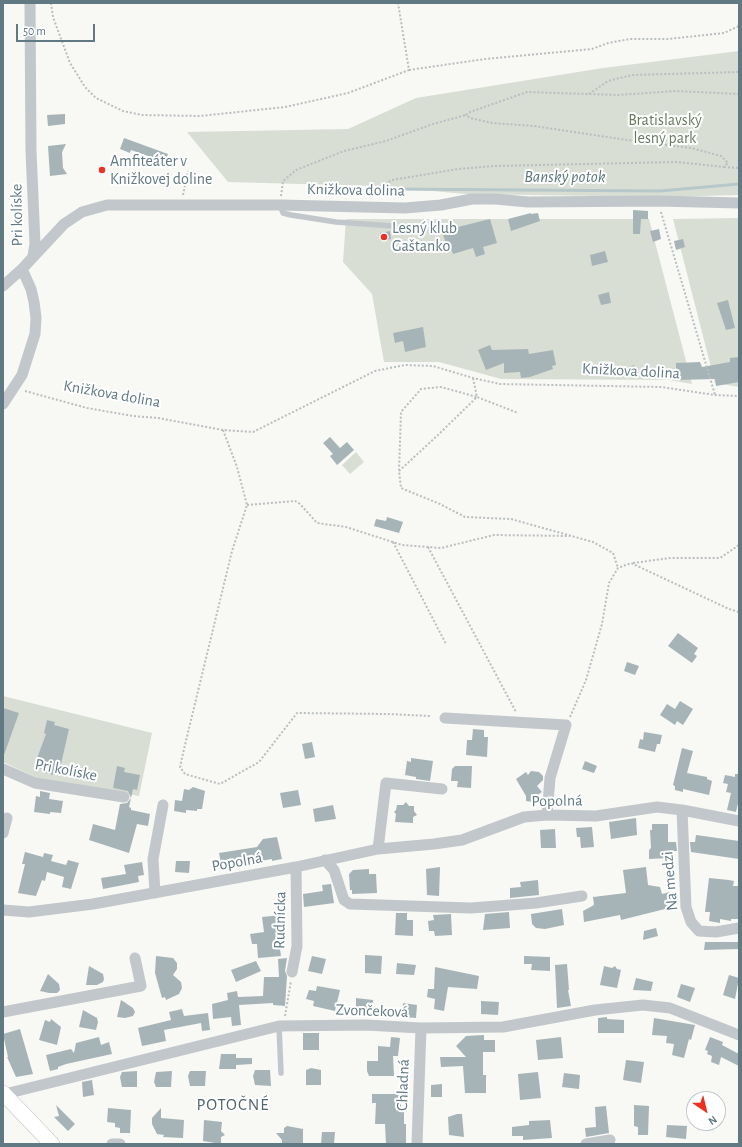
<!DOCTYPE html>
<meta charset="utf-8">
<style>
body{margin:0}
#map{position:relative;width:742px;height:1147px;overflow:hidden;background:#f8f8f5;font-family:"Alegreya Sans",sans-serif}
canvas{display:block}
.frame{position:absolute;inset:0;border:4px solid #617982;pointer-events:none}
.north{position:absolute;left:686px;top:1091px;width:40px;height:40px;box-sizing:border-box;background:#fff;border:1px solid #c0c9cd;border-radius:50%;rotate:145deg;font-size:11px;font-weight:700;line-height:16px;text-align:center;color:#617982}
.north::after{content:'';display:block;margin:auto;width:14px;height:18px;background:#ec3021;clip-path:polygon(50% 0,100% 100%,50% 72%,0 100%)}
.scale{position:absolute;left:16px;top:24px;width:79px;height:18px;box-sizing:border-box;border:2px solid #617982;border-top:0;padding-left:5px;font-size:12px;line-height:14px;white-space:nowrap;color:#617982;-webkit-text-stroke:3px #fff;paint-order:stroke}
</style>
<div id="map">
<canvas width="742" height="1147"></canvas>
<div class="frame"></div>
<div class="north">N</div>
<div class="scale">50 m</div>
</div>
<script>
const c = document.querySelector('canvas').getContext('2d');
c.lineJoin = 'round';
function fill(path, color) {
  c.fillStyle = color;
  c.fill(path, 'evenodd');
}
function poly(rows) {
  const path = new Path2D();
  for (const r of rows) {
    path.moveTo(r[0], r[1]);
    for (let i = 2; i < r.length; i += 2) path.lineTo(r[i], r[i + 1]);
  }
  return path;
}
function trace(path, color, width, dash) {
  c.strokeStyle = color;
  c.lineWidth = width;
  c.lineCap = dash ? 'butt' : 'round';
  c.setLineDash(dash || []);
  c.stroke(path);
}
function drawText(font, color, halo, rows, align = 'center') {
  c.font = font + ' "Alegreya Sans",sans-serif';
  c.lineWidth = 4;
  c.setLineDash([]);
  c.textBaseline = 'middle';
  c.strokeStyle = halo;
  c.fillStyle = color;
  for (const [text, x, y, turn = 0] of rows) {
    c.save();
    c.translate(x, y);
    c.rotate((+turn || 0) * Math.PI / 180);
    c.textAlign = isNaN(turn) ? turn : align;
    if (halo) c.strokeText(text, 0, 0);
    c.fillText(text, 0, 0);
    c.restore();
  }
}
fill(poly([
 [739,51,739,195,660,197,466,194,376,186,228,182,187,132,348,129,416,98,603,68],
 [739,218,739,387,715,383,673,219],
 [346,219,649,219,692,384,669,380,501,379,439,362,384,362,372,294,343,262],
 [356,452,364,462,350,474,342,465],
 [3,696,152,733,139,796,37,778,3,762]
]), '#d9ded4');
trace(poly([
 [390,189,660,191,739,184]
]), '#b7c8ca', 3);
fill(poly([
 [65,114,65,124,48,126,47,115],
 [124,138,168,154,165,162,131,150,130,153,120,149],
 [66,144,62,152,63,168,67,174,50,176,48,146],
 [633,210,648,211,648,219,641,219,640,234,633,234],
 [531,213,531,214,538,213,540,221,511,231,508,219],
 [490,219,497,243,483,247,485,254,476,257,473,248,453,254,449,243,446,244,443,234,447,233,446,230],
 [659,229,661,239,653,242,650,231],
 [390,231,391,239,381,241,380,233],
 [683,239,685,247,676,250,674,241],
 [605,251,608,262,592,266,590,255],
 [609,292,611,303,601,305,598,295],
 [728,300,735,328,726,330,717,303],
 [423,327,426,347,405,352,403,341,395,343,393,333],
 [490,345,492,350,528,349,529,354,553,350,556,365,552,366,553,369,530,377,521,378,520,372,504,373,504,363,486,370,478,350],
 [739,357,739,382,716,386,715,379,676,380,676,363,700,362,702,367,730,362,730,358],
 [634,365,636,373,624,376,622,369],
 [330,437,340,448,347,442,354,450,337,465,330,456,333,454,323,443],
 [387,517,403,522,399,533,374,526,376,519,386,521],
 [678,633,698,648,694,654,697,656,692,663,668,646],
 [627,662,639,666,635,675,624,671],
 [680,701,693,709,683,725,677,721,675,725,660,715,667,704,675,709],
 [3,708,19,713,4,755,3,755],
 [47,720,55,722,54,725,69,729,59,773,54,771,53,775,43,772,43,769,38,768,39,762,36,761,46,734,44,733],
 [473,729,484,730,484,737,488,737,487,757,466,755,467,740,472,740],
 [644,732,662,735,660,744,657,744,655,752,638,748,640,739,643,740],
 [312,742,315,757,305,759,302,744],
 [682,748,693,751,687,773,707,777,707,779,712,781,709,795,683,789,683,792,675,790,675,786,673,785],
 [411,758,433,761,430,781,416,779,416,777,405,775,407,761,411,762],
 [585,761,597,766,594,773,582,769],
 [117,766,125,768,124,772,140,775,137,790,133,789,129,807,131,808,131,810,150,814,148,826,137,824,129,853,89,840,93,824,115,830,120,804,127,803,131,798,128,791,113,788],
 [455,766,472,766,471,788,457,787,458,781,451,781,452,769],
 [531,771,539,772,543,776,543,780,537,786,542,792,539,794,539,803,526,801,526,796,516,779,526,772,528,775],
 [735,774,739,774,739,799,736,812,727,810,731,793,726,792,728,784,723,783,725,775,735,777],
 [193,787,205,791,202,809,197,809,197,811,186,810,186,813,174,811,175,800,182,801,184,789,189,790],
 [298,790,301,805,283,808,280,793],
 [40,791,50,793,49,799,63,801,61,813,50,812,50,814,34,812,36,796,40,797],
 [406,802,409,806,414,806,414,811,417,815,413,817,413,823,395,822,396,814,394,812,396,810,397,805,403,805],
 [333,805,336,819,315,822,313,809],
 [636,818,637,835,611,839,609,822],
 [652,824,668,824,668,842,676,842,677,851,668,851,669,858,649,859,649,850,651,848,650,830,652,830],
 [592,827,594,847,581,848,580,837,577,837,576,828],
 [555,829,556,848,541,848,540,830],
 [696,835,739,841,739,859,691,852,690,842,695,842],
 [277,837,282,859,272,861,272,859,222,868,219,853,257,847,263,839],
 [25,852,43,857,44,853,53,855,51,861,66,865,68,860,79,863,71,889,62,887,64,877,47,872,45,881,42,880,36,896,18,893,25,864,22,864],
 [176,861,190,861,189,873,175,872],
 [142,862,144,875,138,876,139,882,103,889,101,878,126,874,124,865],
 [440,867,439,896,427,895,426,869],
 [646,867,648,885,660,887,662,894,670,892,673,907,621,920,620,915,584,922,583,911,594,905,593,897,626,893,623,870],
 [369,869,369,874,376,874,377,893,352,894,352,890,350,890,349,874,353,870],
 [709,878,729,880,734,881,733,886,739,886,738,919,731,919,731,921,720,919,720,923,709,921,710,912,705,912],
 [538,880,539,895,510,898,510,888,521,887,520,882],
 [331,884,334,903,304,907,303,894,323,891,322,885],
 [562,909,564,925,545,929,536,928,532,924,531,914],
 [509,912,510,928,483,930,485,914],
 [396,913,407,913,407,920,413,920,413,936,395,935],
 [451,914,452,935,435,936,434,931,429,931,428,921,434,920,433,915],
 [282,915,283,924,277,925,281,956,258,958,257,944,252,944,250,934,264,932,262,917],
 [656,928,658,936,643,940,644,931],
 [705,942,739,942,739,949,704,950],
 [365,955,382,956,381,974,365,973],
 [156,956,173,958,177,963,177,969,173,975,181,982,182,988,179,994,166,1000,165,997,162,998,155,973],
 [312,956,326,959,322,974,308,971],
 [524,956,550,957,550,971,531,970,532,964,524,964],
 [287,958,285,971,287,976,285,1006,273,1005,273,1003,239,1005,241,1025,232,1026,231,1017,213,1019,212,1004,228,1000,227,993,237,991,238,997,263,996,264,977,279,977,278,959],
 [256,961,261,971,236,982,231,970],
 [397,963,416,965,414,975,396,974],
 [567,964,569,990,568,990,571,1006,557,1008,555,965],
 [89,966,103,974,104,979,103,982,97,985,86,985],
 [604,966,612,968,615,966,617,969,621,970,617,988,600,985],
 [435,967,479,976,477,989,448,987,444,1011,434,1009,435,999,427,997,428,989,434,989],
 [48,974,59,984,60,990,57,993,49,993,40,991],
 [729,975,739,978,735,999,723,995],
 [636,978,653,982,651,991,633,990],
 [681,984,695,988,690,1002,677,997],
 [317,986,340,990,335,1011,313,1006,314,1001,306,999,309,990,316,991],
 [356,998,373,1000,373,1008,356,1008],
 [121,1000,133,1008,135,1012,133,1016,125,1018,117,1017],
 [481,1001,499,1002,498,1015,481,1014],
 [403,1003,417,1005,416,1018,402,1017],
 [182,1009,184,1016,208,1013,210,1030,202,1031,201,1023,164,1030,166,1041,142,1046,138,1028,171,1020,169,1012],
 [83,1010,97,1018,98,1022,96,1030,79,1027],
 [607,1017,607,1019,624,1020,624,1033,598,1033,598,1018],
 [654,1018,695,1025,691,1040,689,1039,684,1058,672,1055,674,1044,666,1043,667,1036,652,1035],
 [51,1019,61,1027,57,1045,39,1040,45,1020,50,1022],
 [20,1029,33,1074,16,1077,7,1057,8,1057,3,1034],
 [303,1033,319,1033,319,1050,303,1050],
 [484,1035,484,1040,495,1040,495,1052,483,1052,483,1075,486,1075,486,1093,465,1093,463,1066,441,1067,440,1057,466,1057,456,1046,466,1036],
 [99,1037,101,1045,109,1042,112,1054,66,1064,58,1067,58,1069,50,1071,46,1055,71,1049,74,1053,76,1043],
 [391,1037,400,1038,398,1056,393,1056,394,1076,369,1076,367,1071,367,1061,378,1061,378,1046,390,1047],
 [561,1037,563,1058,538,1060,536,1040],
 [710,1037,723,1042,722,1045,739,1054,739,1066,721,1057,719,1065,711,1062,712,1056,707,1054,708,1051,705,1050],
 [221,1054,236,1054,236,1058,252,1058,252,1064,236,1065,236,1069,219,1069],
 [626,1060,644,1062,641,1083,623,1080],
 [311,1068,321,1070,321,1085,306,1085,306,1070],
 [255,1070,270,1070,271,1086,255,1085,253,1076],
 [137,1071,137,1087,122,1087,120,1077,122,1072],
 [172,1071,171,1087,156,1087,154,1082,156,1072],
 [190,1071,206,1071,205,1086,190,1086,188,1076],
 [538,1072,541,1098,520,1100,518,1074],
 [564,1073,580,1075,579,1089,562,1087],
 [92,1080,94,1095,83,1097,82,1082],
 [442,1084,442,1097,431,1097,431,1085],
 [372,1094,401,1094,401,1108,404,1108,404,1124,406,1124,406,1144,386,1144,385,1124,375,1124,376,1103,372,1103],
 [56,1105,75,1124,68,1131,54,1117,59,1116],
 [634,1105,649,1106,648,1135,638,1135,638,1127,634,1126],
 [606,1106,609,1133,586,1137,585,1128,596,1127,595,1107],
 [108,1108,131,1110,130,1133,120,1133,120,1128,115,1127,115,1123,107,1122],
 [161,1108,161,1118,184,1120,183,1138,163,1137,164,1135,157,1134,152,1124,152,1118],
 [457,1114,462,1114,464,1137,449,1135,448,1117],
 [204,1120,222,1122,221,1131,225,1135,221,1137,221,1144,203,1141],
 [550,1120,552,1138,523,1140,523,1136,512,1136,512,1127,529,1125,529,1121],
 [667,1125,687,1126,686,1139,666,1137],
 [287,1126,303,1129,303,1144,282,1144,282,1140,276,1133,284,1133,284,1128],
 [322,1132,335,1132,334,1144,321,1144]
]), '#a7b4b7');
const secondary = poly([
 [3,1093,52,1144]
]);
trace(secondary, '#b3bbbf', 16);
trace(poly([
 [51,3,53,17,70,63,85,87,96,98,123,111,142,115,200,116,285,107,348,93,409,70,398,3],
 [409,70,485,59,592,49,608,43,630,39,668,39,724,33,739,26],
 [589,94,608,81,632,75,739,72],
 [724,167,739,168],
 [183,195,188,171],
 [281,196,283,181,296,170,344,151,386,141,433,124,466,115],
 [378,197,381,186,392,180,458,169,494,166,677,162,724,167,728,163,721,156,691,148,627,140,534,126,492,123,470,118,466,115,470,112,527,92,618,95,676,91,739,94],
 [661,212,715,395],
 [473,378,477,397,441,387,421,389,401,412,399,471,401,488,440,504,465,517,511,519,593,542,613,553,618,568],
 [25,391,87,408,133,416,158,418,223,430,253,432,375,371,405,365,433,366,473,378,500,384,661,387,715,395,739,396],
 [223,430,237,467,247,505,232,551,184,749,180,767,185,774,220,784,259,762,297,713,388,714,430,716],
 [399,471,438,435,477,397,518,413],
 [247,505,295,501,300,504,317,523,346,527,402,545,441,548,494,535,570,536],
 [393,542,446,644],
 [428,547,516,712],
 [633,563,670,558,720,558,739,545],
 [570,717,586,680,602,624,609,583,618,568,631,563,729,609,739,612],
 [285,1016,291,981]
]), '#b9bec0', 2, [2, 2]);
trace(poly([
 [280,205,283,213,291,215,336,222,393,226],
 [279,1026,281,1073]
]), '#c1c7ca', 5.5);
trace(poly([
 [30,3,31,151,35,244,33,256],
 [3,286,22,269,64,224,82,212,107,205,280,205,405,208,441,205,472,199,495,199,528,202,658,201,739,203],
 [3,404,22,375,35,334,36,318,34,302,31,289,22,269],
 [445,718,566,725,550,778,547,815],
 [3,769,35,783,124,797],
 [682,810,686,907,691,922,699,931,716,932,739,928],
 [3,833,7,818],
 [378,849,386,783,442,789],
 [325,860,334,870,344,900,350,904,471,908,536,903,582,896],
 [155,893,153,859,163,805],
 [3,910,29,912,93,904,296,867,378,849,434,844,462,840,524,817,547,815,596,816,657,807,682,810,739,821],
 [292,972,297,946,296,867],
 [3,1012,141,986,135,958],
 [5,1094,279,1026,365,1025,421,1028,503,1027,595,1010,643,1005,670,1008,739,1035],
 [112,1144,120,1144],
 [417,1144,421,1028],
 [586,1144,610,1140]
]), '#c1c7ca', 11);
trace(secondary, '#fff', 15);
for (const [x, y, r, color] of [
 [102,170,4,"#ec3021"],
 [384,237,4,"#ec3021"]
]) {
  const dot = new Path2D();
  dot.arc(x, y, r, 0, 2 * Math.PI);
  c.fillStyle = color;
  c.fill(dot);
  trace(dot, '#fff', 1.5);
}
drawText('16px', '#697a61', '#fff', [
 ["Bratislavský",665,120],
 ["lesný park",665,138]
]);
drawText('16px', '#617982', '#fff', [
 ["Amfiteáter v",110,161],
 ["Knižkovej doline",110,179],
 ["Lesný klub",392,228],
 ["Gaštanko",392,246]
], 'left');
drawText('16px', '#617982', '#fff', [
 ["Knižkova dolina",356,190,1],
 ["Pri kolíske",17,215,-91],
 ["Knižkova dolina",631,371,3],
 ["Knižkova dolina",112,394,10],
 ["Pri kolíske",66,770,11],
 ["Popolná",557,801,-1],
 ["Popolná",237,862,-10],
 ["Na medzi",670,881,-95],
 ["Rudnícka",280,920,-89],
 ["Zvončeková",372,1011,2],
 ["Chladná",403,1085,-88]
]);
drawText('italic 17px', '#5c787c', '#fff', [
 ["Banský potok",565,177]
]);
c.letterSpacing = '1px';
drawText('17px', '#54666d', '#fff', [
 ["POTOČNÉ",233,1105]
]);
c.letterSpacing = '0px';
</script>
